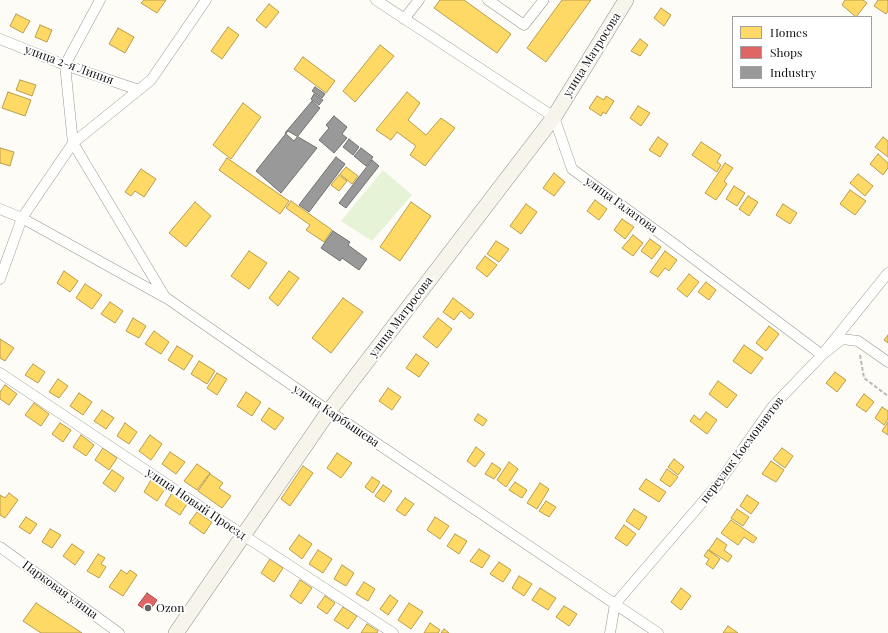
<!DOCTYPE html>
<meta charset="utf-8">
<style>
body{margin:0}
#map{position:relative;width:888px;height:633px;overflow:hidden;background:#fdfcf7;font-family:"Playfair Display",serif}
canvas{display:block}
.legend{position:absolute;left:732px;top:16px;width:140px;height:72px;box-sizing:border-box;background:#fff;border:1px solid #a0a0a0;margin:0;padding:5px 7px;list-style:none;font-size:12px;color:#111}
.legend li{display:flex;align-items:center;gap:8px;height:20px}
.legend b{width:20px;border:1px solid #a0a0a0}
</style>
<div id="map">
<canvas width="888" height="633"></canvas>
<ul class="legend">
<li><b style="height:11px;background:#ffd966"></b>Homes</li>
<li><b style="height:11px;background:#e06666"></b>Shops</li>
<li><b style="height:11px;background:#999"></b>Industry</li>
</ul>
</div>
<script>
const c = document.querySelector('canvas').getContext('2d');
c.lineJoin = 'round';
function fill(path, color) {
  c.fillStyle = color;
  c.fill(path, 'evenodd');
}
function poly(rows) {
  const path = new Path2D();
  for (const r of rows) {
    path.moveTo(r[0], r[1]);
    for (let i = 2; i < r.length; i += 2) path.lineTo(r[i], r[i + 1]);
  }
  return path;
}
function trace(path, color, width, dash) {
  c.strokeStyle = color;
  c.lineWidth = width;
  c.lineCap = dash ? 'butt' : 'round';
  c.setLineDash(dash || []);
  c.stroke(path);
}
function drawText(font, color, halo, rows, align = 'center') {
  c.font = font + ' "Playfair Display",serif';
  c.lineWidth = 4;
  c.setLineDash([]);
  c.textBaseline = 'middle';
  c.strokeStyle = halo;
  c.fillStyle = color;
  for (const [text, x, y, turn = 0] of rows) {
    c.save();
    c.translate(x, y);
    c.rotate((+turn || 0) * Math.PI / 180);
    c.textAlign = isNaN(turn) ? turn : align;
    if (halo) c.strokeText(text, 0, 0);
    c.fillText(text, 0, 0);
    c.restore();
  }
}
fill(poly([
 [383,170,412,195,372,241,341,221]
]), '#e7f3d7');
const homes = poly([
 [144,0,166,0,157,13,141,3,144,0],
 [440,0,464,0,511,34,497,53,434,8,440,0],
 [562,0,591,0,546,62,527,48,562,0],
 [845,0,863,0,867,3,856,17,842,5,845,0],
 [878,0,888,0,888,11,886,14,874,6,878,0],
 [269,4,279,12,266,28,256,20,269,4],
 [661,8,671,15,664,26,654,18,661,8],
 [16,14,30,21,23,33,10,26,16,14],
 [40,25,52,30,47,42,35,37,40,25],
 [228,27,239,35,222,59,211,51,228,27],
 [118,28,134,37,125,53,109,44,118,28],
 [640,39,648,45,640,56,631,51,640,39],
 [380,45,394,56,355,102,343,91,380,45],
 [303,57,335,81,326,93,294,69,303,57],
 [20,80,36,85,32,96,16,90,20,80],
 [8,92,31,100,25,116,2,108,8,92],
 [407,92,420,103,408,120,426,135,441,118,455,128,425,166,410,155,416,146,397,132,391,140,376,130,407,92],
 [597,96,604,100,606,96,614,101,606,114,603,112,601,116,589,108,597,96],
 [243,103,261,117,231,159,213,145,243,103],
 [638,106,650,113,641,126,630,118,638,106],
 [658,137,668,144,660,157,649,150,658,137],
 [883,137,888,141,888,157,875,147,883,137],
 [701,142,721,155,717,162,721,165,717,172,692,155,701,142],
 [0,148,14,152,10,166,0,163,0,148],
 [878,154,888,163,888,168,883,175,870,164,878,154],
 [227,158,289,201,280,214,219,170,227,158],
 [725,163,733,168,724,181,727,184,716,200,705,193,725,163],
 [346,167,358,176,352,184,340,174,346,167],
 [141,169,156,179,144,197,135,191,131,196,125,192,141,169],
 [554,173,565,182,554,196,543,188,554,173],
 [858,174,873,186,865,196,850,183,858,174],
 [339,175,347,181,339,191,331,185,339,175],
 [734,186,745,193,737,206,726,199,734,186],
 [850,190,866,201,855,215,840,204,850,190],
 [748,196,758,202,749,216,739,209,748,196],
 [595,200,607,209,599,220,587,211,595,200],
 [291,201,332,230,324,242,306,230,310,225,286,208,291,201],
 [195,202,211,216,186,247,169,233,195,202],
 [411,202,431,216,400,261,380,247,411,202],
 [526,204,537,212,521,234,510,226,526,204],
 [783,204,797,213,790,224,776,215,783,204],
 [622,219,634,227,625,239,614,230,622,219],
 [633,235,643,243,633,256,622,248,633,235],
 [650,239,661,247,652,259,641,251,650,239],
 [496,241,509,249,499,262,487,254,496,241],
 [249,251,267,263,249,289,231,276,249,251],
 [665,251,677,260,669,271,665,268,658,277,650,272,665,251],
 [485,256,497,265,487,277,476,268,485,256],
 [64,271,78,281,70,292,57,283,64,271],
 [289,271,299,278,278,306,269,298,289,271],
 [689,274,699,282,687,297,677,289,689,274],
 [706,282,716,290,709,300,698,292,706,282],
 [85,284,102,295,92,309,76,298,85,284],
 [343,298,363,312,331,353,312,338,343,298],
 [453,298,474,314,470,319,461,311,454,320,443,312,453,298],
 [110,302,123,311,115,323,101,314,110,302],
 [133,318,146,326,139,338,126,331,133,318],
 [438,318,452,329,437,348,423,337,438,318],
 [769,326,779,334,766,351,756,343,769,326],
 [154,331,169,342,161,354,145,344,154,331],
 [888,335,888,343,884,340,888,335],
 [0,339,14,348,5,361,0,358,0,339],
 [744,345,763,358,751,374,733,361,744,345],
 [177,346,193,356,184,370,168,360,177,346],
 [416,354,429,363,419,377,406,368,416,354],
 [199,361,215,371,207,384,191,374,199,361],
 [33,364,45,372,38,383,25,375,33,364],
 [835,372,846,380,837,392,826,383,835,372],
 [217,373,227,379,217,395,207,388,217,373],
 [58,379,68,386,59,398,49,392,58,379],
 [718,381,737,395,727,408,709,394,718,381],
 [5,385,17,394,9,405,0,399,0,392,5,385],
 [388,388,401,397,392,410,379,401,388,388],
 [246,392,261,402,252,416,237,406,246,392],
 [79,393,92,402,83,415,70,406,79,393],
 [864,394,874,402,866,412,856,405,864,394],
 [34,403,49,414,41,426,25,415,34,403],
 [882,407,888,411,888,419,884,425,875,418,882,407],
 [269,408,284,418,275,430,261,420,269,408],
 [102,410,114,418,106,429,94,421,102,410],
 [706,412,717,420,707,434,690,421,694,415,700,420,706,412],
 [478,414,487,420,483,426,474,420,478,414],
 [888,422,888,435,882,431,888,422],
 [60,423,71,430,63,442,52,434,60,423],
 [125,423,137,432,129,444,117,436,125,423],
 [81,435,94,445,86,456,73,447,81,435],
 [150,435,162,444,151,460,139,451,150,435],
 [476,447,485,454,475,467,467,461,476,447],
 [103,448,117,458,109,470,95,460,103,448],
 [782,448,793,456,785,468,773,459,782,448],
 [170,452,185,462,176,474,162,464,170,452],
 [337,453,352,463,341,478,327,468,337,453],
 [674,459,684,467,678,475,668,467,674,459],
 [771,461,784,470,776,482,762,474,771,461],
 [509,462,518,469,506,487,497,480,509,462],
 [492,463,501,469,494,479,485,474,492,463],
 [197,464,210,473,197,490,184,481,197,464],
 [303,466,313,473,290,506,281,499,303,466],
 [667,469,678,477,670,487,660,480,667,469],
 [112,470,124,478,115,492,103,483,112,470],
 [210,474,223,483,219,488,231,496,222,508,198,491,210,474],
 [372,477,380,482,373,493,365,487,372,477],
 [646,479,666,492,659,502,639,489,646,479],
 [151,480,165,489,157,501,144,492,151,480],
 [515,482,527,490,522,498,509,490,515,482],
 [540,483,549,489,537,509,527,503,540,483],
 [383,485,392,491,384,502,375,496,383,485],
 [9,493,18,500,5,518,0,515,0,495,5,498,9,493],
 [172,493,187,504,180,515,165,505,172,493],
 [747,495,759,503,751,514,740,506,747,495],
 [405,498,414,504,405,516,396,510,405,498],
 [546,501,556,507,549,517,539,511,546,501],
 [634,509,647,517,639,530,626,521,634,509],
 [737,509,749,517,743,526,731,518,737,509],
 [197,512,212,522,204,534,189,523,197,512],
 [26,517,37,524,30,534,19,527,26,517],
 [435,517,449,526,440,539,427,530,435,517],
 [731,520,757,538,753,543,744,537,738,545,721,533,731,520],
 [624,525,636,534,627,546,615,538,624,525],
 [50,529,61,535,52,548,42,542,50,529],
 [455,534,467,541,459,554,447,546,455,534],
 [299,535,312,544,302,559,289,549,299,535],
 [717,538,727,545,724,550,732,556,728,562,709,550,717,538],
 [72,544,84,552,75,565,63,556,72,544],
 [479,549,490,556,482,568,470,561,479,549],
 [318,550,332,559,323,573,309,564,318,550],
 [708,550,720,559,713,569,706,564,709,559,704,556,708,550],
 [98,554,105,558,101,564,106,567,99,578,87,571,98,554],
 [270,559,283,568,274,582,261,573,270,559],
 [499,562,511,570,503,582,490,574,499,562],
 [342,565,354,573,346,586,334,579,342,565],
 [121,570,127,574,130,570,137,575,123,596,109,587,121,570],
 [519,576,532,584,524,596,512,588,519,576],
 [300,580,312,588,301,604,290,596,300,580],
 [364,582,375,589,368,601,356,594,364,582],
 [540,588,556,598,548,610,532,600,540,588],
 [681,588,691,596,681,610,671,602,681,588],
 [390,595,398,601,388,615,380,609,390,595],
 [325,596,335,603,327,614,317,607,325,596],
 [36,603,82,633,41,633,23,621,36,603],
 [409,603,423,612,411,629,398,620,409,603],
 [564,606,577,614,569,626,556,617,564,606],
 [343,607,357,616,348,629,334,620,343,607],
 [430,623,440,630,438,633,424,633,430,623],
 [367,624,378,631,377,633,361,633,367,624],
 [728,626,738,633,723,633,728,626],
 [444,629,449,633,441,633,444,629]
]);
fill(homes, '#ffd966');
trace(homes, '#b89d4c', 1);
const shops = poly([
 [147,593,157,600,149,612,138,605,147,593]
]);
fill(shops, '#e06666');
trace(shops, '#a24c4c', 1);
const industry = poly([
 [315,87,325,94,322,98,312,91,315,87],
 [314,94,323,100,319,105,311,99,314,94],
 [312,101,320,108,294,141,285,133,312,101],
 [334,116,347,127,342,134,347,138,334,153,319,140,329,128,326,125,334,116],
 [288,131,317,148,281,193,256,171,288,131],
 [349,139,359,147,353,155,343,147,349,139],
 [361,148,373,157,366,166,354,156,361,148],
 [336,157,345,164,309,212,299,205,336,157],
 [372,160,379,166,346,208,339,203,372,160],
 [333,231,350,242,348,245,367,259,359,270,342,258,340,261,321,248,333,231]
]);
fill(industry, '#999');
trace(industry, '#707070', 1);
const street = poly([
 [100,0,65,65,73,143,165,297,329,411,658,633],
 [376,0,554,117,572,169,673,243,822,355,842,339,858,341,888,362],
 [488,0,524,25,543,1,542,0],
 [404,19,419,0],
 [0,39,65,65,139,90],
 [0,209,22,218,164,297],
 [0,279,22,218,73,143,151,80,206,0],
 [0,373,243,535,393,633],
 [0,547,119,633],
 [610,633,615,604,718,484,773,406,822,355,888,273]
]);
const secondary = poly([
 [176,633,329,411,554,117,626,0]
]);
trace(street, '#979795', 11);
trace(secondary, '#8e8d8b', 16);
trace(poly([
 [860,355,864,378,888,396]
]), '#b9b9b8', 2, [4, 2]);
trace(street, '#fffffe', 10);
trace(secondary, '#f6f4eb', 15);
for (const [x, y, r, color] of [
 [148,608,4,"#646362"]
]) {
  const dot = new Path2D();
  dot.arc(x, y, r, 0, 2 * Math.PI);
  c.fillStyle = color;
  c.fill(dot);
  trace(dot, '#fff', 1.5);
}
drawText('12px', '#111', '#fff', [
 ["улица Матросова",592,55,-58],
 ["улица 2-я Линия",69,65,20],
 ["улица Галатова",621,205,36],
 ["улица Матросова",401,317,-53],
 ["улица Карбышева",336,416,34],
 ["переулок Космонавтов",742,450,-53],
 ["улица Новый Проезд",196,504,34],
 ["Парковая улица",60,590,36]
]);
drawText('12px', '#111', '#fff', [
 ["Ozon",156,608]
], 'left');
</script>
